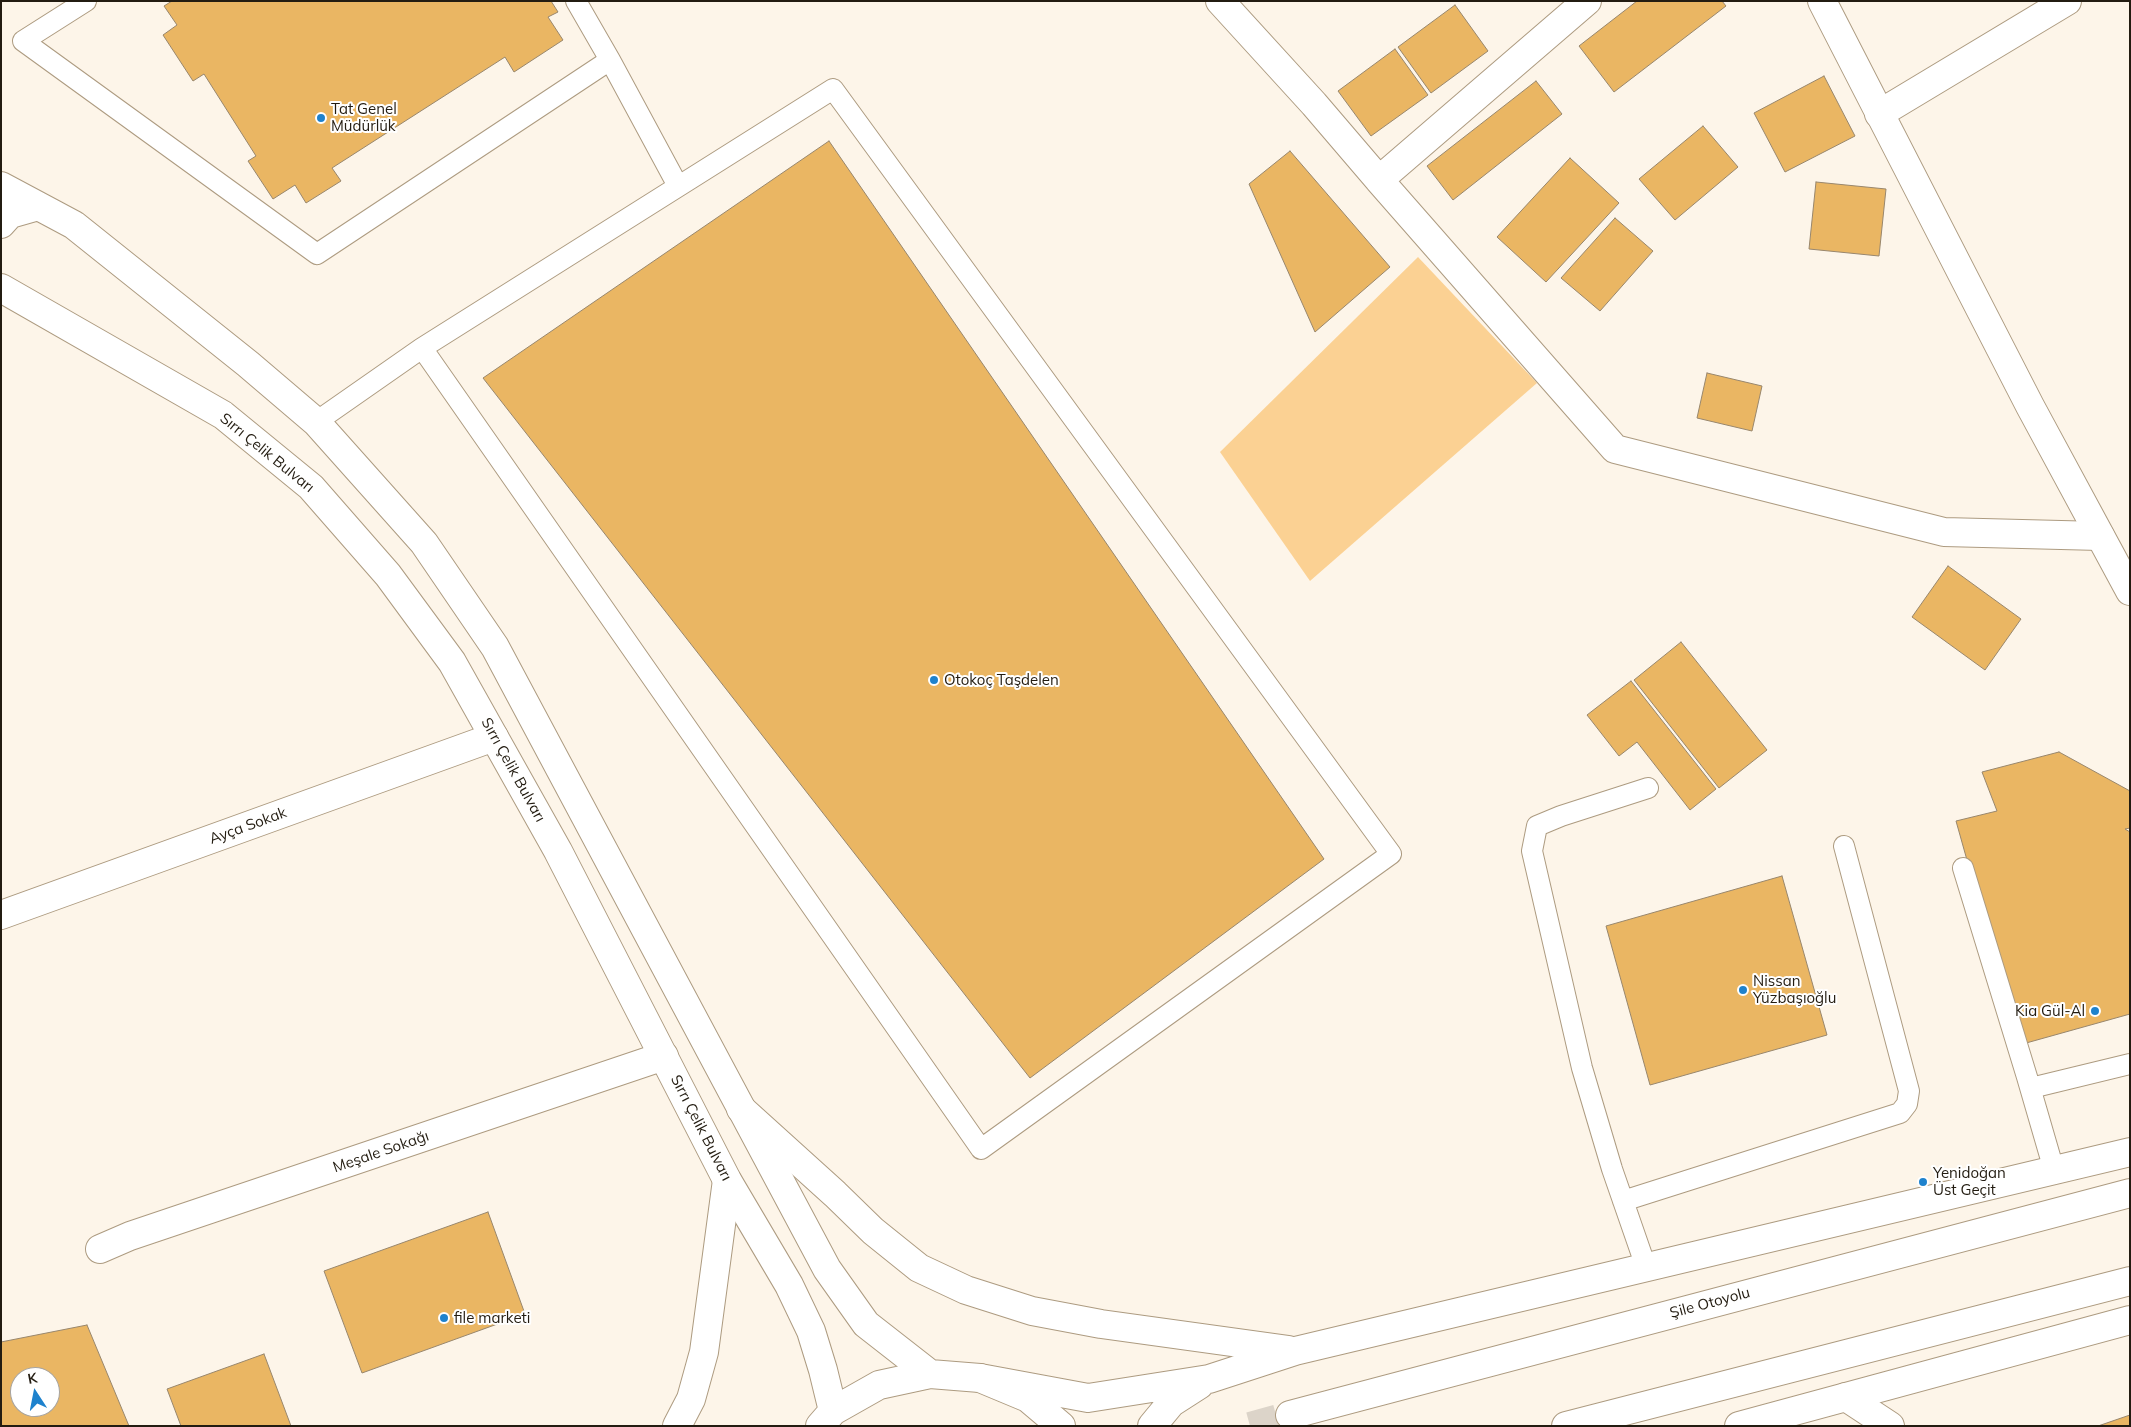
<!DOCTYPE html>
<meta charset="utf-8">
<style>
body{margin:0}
#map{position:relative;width:2131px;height:1427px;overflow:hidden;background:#fdf5e9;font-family:Mulish,sans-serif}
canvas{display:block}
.frame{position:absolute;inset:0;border:2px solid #231c11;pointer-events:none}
.north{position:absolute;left:10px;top:1367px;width:50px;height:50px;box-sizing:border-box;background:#fff;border:1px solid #a7a4a0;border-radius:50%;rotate:349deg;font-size:14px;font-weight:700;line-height:20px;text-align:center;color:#231c11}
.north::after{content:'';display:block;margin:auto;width:18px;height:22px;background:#1e82cd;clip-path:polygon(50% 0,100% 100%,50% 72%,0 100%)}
</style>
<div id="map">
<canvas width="2131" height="1427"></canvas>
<div class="frame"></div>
<div class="north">K</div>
</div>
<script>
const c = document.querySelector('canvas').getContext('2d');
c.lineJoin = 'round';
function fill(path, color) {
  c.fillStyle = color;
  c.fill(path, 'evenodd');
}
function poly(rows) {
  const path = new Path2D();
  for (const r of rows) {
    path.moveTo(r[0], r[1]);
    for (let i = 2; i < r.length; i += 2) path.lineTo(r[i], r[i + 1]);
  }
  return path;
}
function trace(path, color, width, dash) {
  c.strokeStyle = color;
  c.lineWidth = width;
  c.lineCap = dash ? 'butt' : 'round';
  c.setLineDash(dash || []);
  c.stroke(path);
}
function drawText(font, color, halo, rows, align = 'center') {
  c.font = font + ' Mulish,sans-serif';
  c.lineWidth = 4;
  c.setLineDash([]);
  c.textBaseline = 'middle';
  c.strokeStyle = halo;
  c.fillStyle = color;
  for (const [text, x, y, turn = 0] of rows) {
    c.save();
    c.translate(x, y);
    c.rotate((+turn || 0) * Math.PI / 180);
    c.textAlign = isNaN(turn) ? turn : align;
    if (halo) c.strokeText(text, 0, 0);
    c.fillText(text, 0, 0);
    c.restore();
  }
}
fill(poly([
 [1418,257,1537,383,1310,581,1220,452]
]), '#fbd193');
const building = poly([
 [172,1,551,1,558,12,548,17,563,40,514,72,505,57,332,168,341,181,306,203,295,185,273,199,248,161,256,156,204,74,193,81,163,35,177,25,164,6,172,1],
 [1637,1,1722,1,1726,6,1614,92,1579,46,1637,1],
 [1455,5,1488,51,1431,93,1398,47,1455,5],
 [1395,49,1428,95,1371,136,1338,91,1395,49],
 [1824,76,1855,136,1785,172,1754,113,1824,76],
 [1536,81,1562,114,1453,200,1427,166,1536,81],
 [1703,126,1738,167,1675,220,1639,179,1703,126],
 [829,141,1324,859,1030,1078,483,378,829,141],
 [1290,151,1390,267,1315,332,1249,184,1290,151],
 [1570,158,1619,203,1546,282,1497,237,1570,158],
 [1816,182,1886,189,1879,256,1809,249,1816,182],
 [1615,218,1653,251,1600,311,1561,278,1615,218],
 [1707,373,1762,386,1752,431,1697,418,1707,373],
 [1948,566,2021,619,1985,670,1912,617,1948,566],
 [1681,642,1767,750,1719,788,1634,680,1681,642],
 [1631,681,1716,789,1690,810,1637,742,1619,756,1587,715,1631,681],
 [2059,752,2130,791,2130,828,2125,829,2130,832,2130,1014,2019,1045,1956,821,1997,811,1982,772,2059,752],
 [1782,876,1827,1035,1650,1085,1606,926,1782,876],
 [488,1212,525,1314,362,1373,324,1271,488,1212],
 [87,1325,129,1426,1,1426,1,1342,87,1325],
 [20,1377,50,1377,50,1407,20,1407,20,1377],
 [264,1354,291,1426,181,1426,167,1389,264,1354],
 [2130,1415,2130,1426,2098,1426,2130,1415]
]);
fill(building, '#eab663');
trace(building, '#98866c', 1);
trace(poly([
 [1250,1426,1290,1415]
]), '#dcd4c9', 28, [28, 14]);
const service = poly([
 [86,1,23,41,317,254,610,60],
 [576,1,610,60,678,186],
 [316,422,422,348,833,89,1391,854,981,1149,422,348],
 [1963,868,2027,1077,2054,1170],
 [2031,1088,2130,1064],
 [1623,1201,1900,1113,1907,1104,1909,1091,1844,846],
 [1646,1267,1612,1169,1582,1068,1532,851,1537,826,1561,816,1648,788]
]);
const minor = poly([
 [1220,1,1314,104,1379,180],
 [1587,1,1379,180,1615,449,1944,532,2100,536],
 [1879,114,2067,1],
 [1,915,494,737],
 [100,1249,130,1236,664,1056],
 [1846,1397,1890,1426]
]);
const tertiary = poly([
 [1822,1,2030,406,2130,591]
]);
const primary = poly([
 [1,186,74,225,248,364,316,422,424,543,495,647,827,1269,866,1324,930,1374],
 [1,224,10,214,38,206],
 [1,288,223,415,311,487,388,575,452,662,558,851,727,1180,789,1285,811,1331,823,1370,833,1411],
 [820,1426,833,1411,879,1385,930,1374,980,1378,1028,1398,1061,1426]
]);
const trunk = poly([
 [741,1109,835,1194,873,1231,919,1268,966,1290,1032,1311,1101,1324,1289,1350],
 [980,1378,1088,1398,1209,1379,1295,1351,2130,1152],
 [1290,1415,2130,1193],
 [677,1426,691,1399,704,1352,727,1180],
 [1152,1426,1171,1403,1199,1385],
 [1566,1426,2130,1281],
 [1739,1426,2130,1320]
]);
trace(service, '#ad9b80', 22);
trace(minor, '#ad9b80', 30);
trace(tertiary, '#ad9b80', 30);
trace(primary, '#ad9b80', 30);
trace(trunk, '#ad9b80', 30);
trace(service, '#fff', 20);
trace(minor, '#fff', 28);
trace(tertiary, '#fff', 28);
trace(primary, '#fff', 28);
trace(trunk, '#fff', 28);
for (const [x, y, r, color] of [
 [321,118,5,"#1e82cd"],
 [934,680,5,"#1e82cd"],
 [1743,990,5,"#1e82cd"],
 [2095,1011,5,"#1e82cd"],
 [1923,1182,5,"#1e82cd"],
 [444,1318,5,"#1e82cd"]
]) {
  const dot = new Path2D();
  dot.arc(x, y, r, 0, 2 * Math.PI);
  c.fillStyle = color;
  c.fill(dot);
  trace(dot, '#fff', 2);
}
drawText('15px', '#231c11', '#fff', [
 ["Tat Genel",331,109],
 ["Müdürlük",331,126],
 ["Otokoç Taşdelen",944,680],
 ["Nissan",1753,981],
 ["Yüzbaşıoğlu",1753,998],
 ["Kia Gül-Al",2085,1011,"right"],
 ["Yenidoğan",1933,1173],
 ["Üst Geçit",1933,1190],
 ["file marketi",454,1318]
], 'left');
drawText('15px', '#231c11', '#fff', [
 ["Sırrı Çelik Bulvarı",267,453,39],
 ["Sırrı Çelik Bulvarı",513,770,61],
 ["Ayça Sokak",248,826,-20],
 ["Sırrı Çelik Bulvarı",701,1128,63],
 ["Meşale Sokağı",381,1152,-19],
 ["Şile Otoyolu",1710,1303,-15]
]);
</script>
